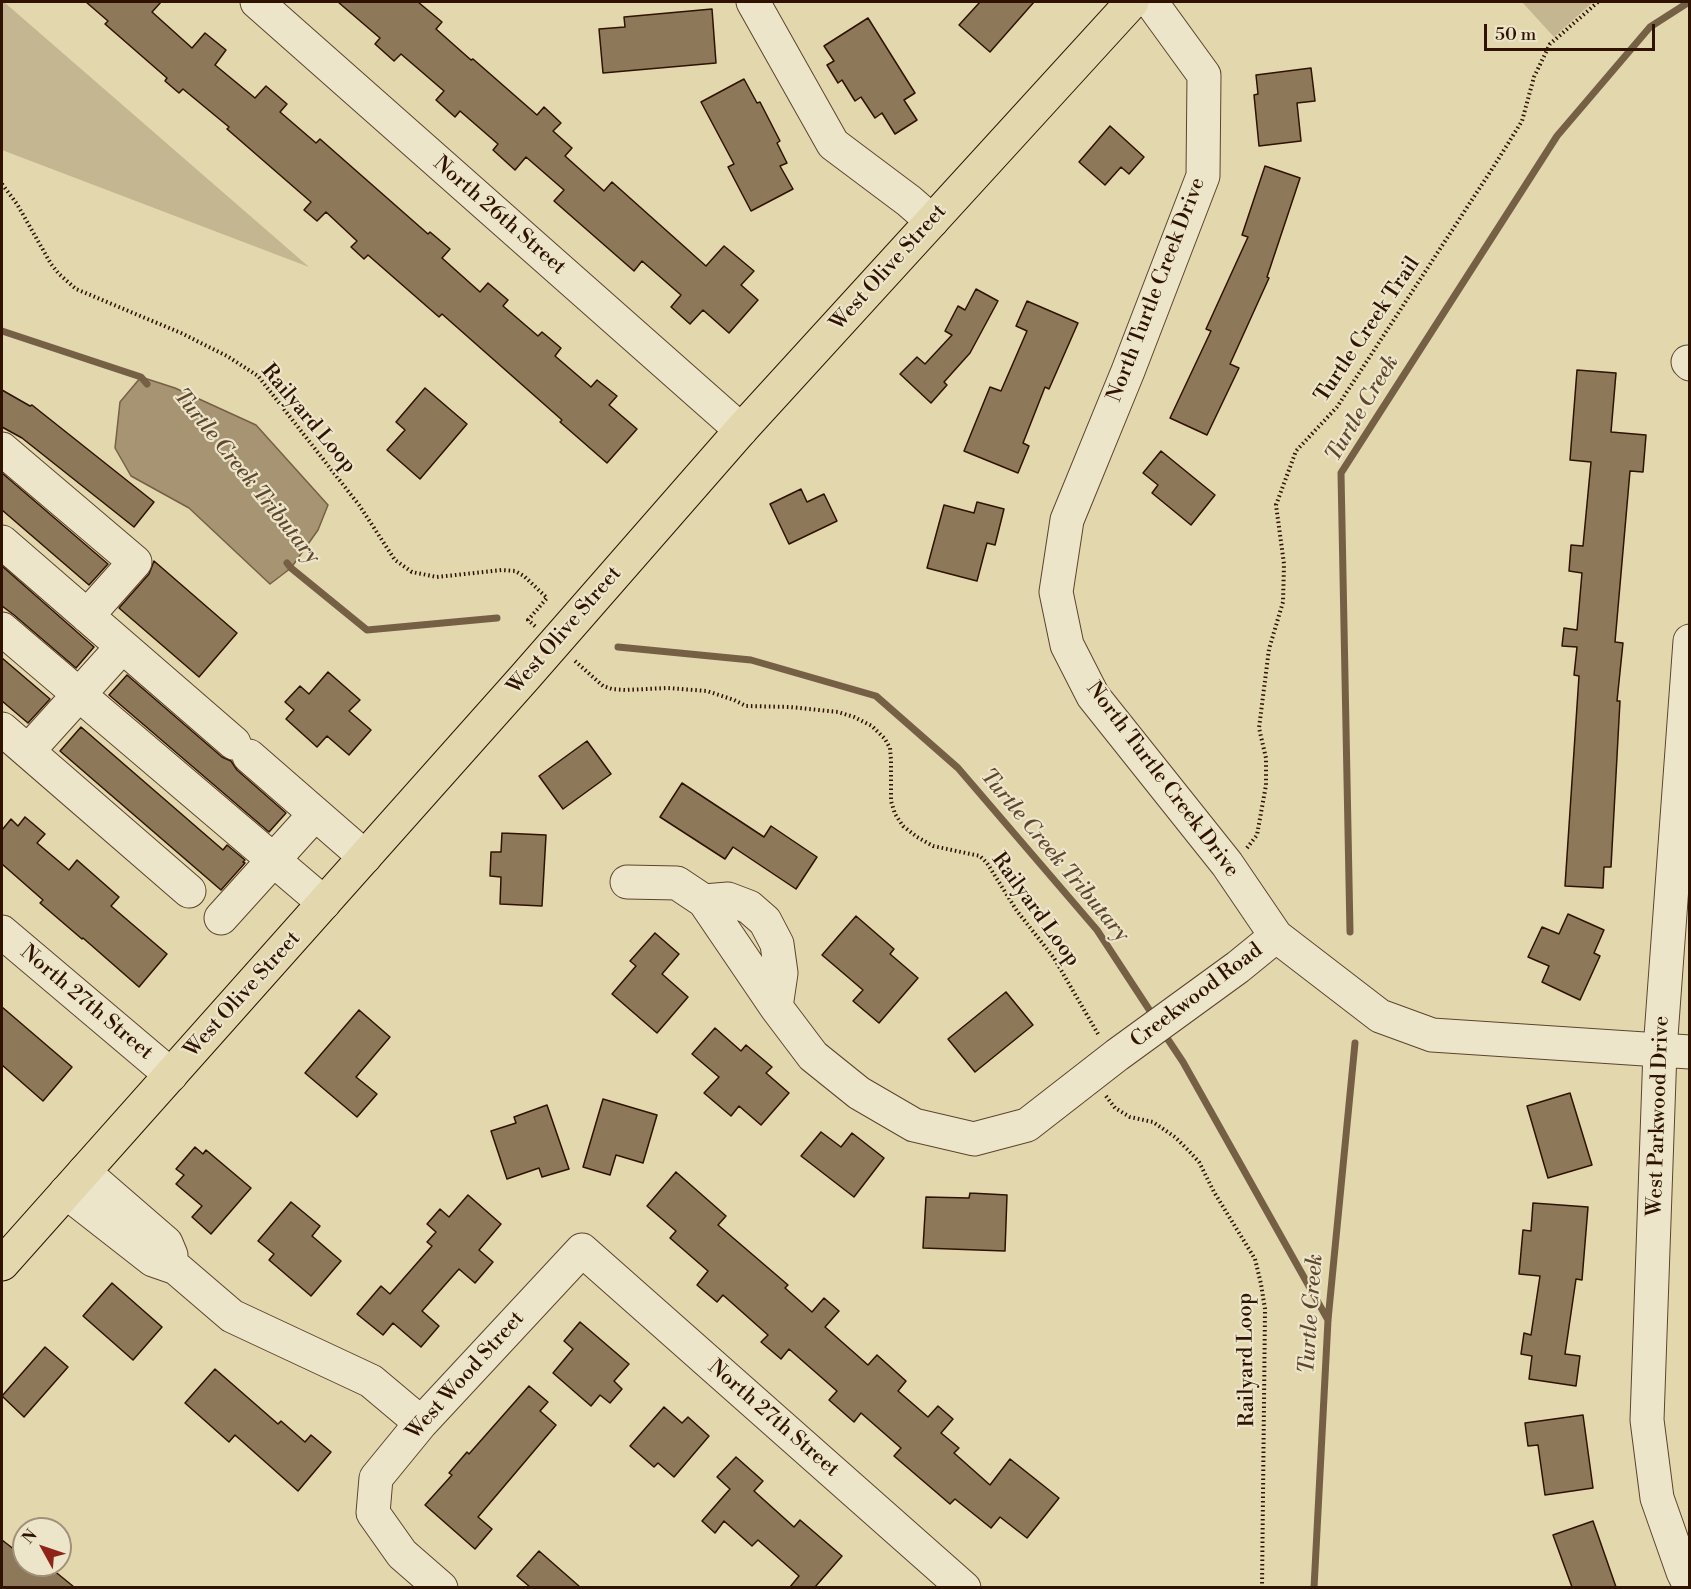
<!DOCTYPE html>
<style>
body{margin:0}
#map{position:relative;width:1691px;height:1589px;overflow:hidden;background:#e3d7ae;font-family:"Libre Bodoni",serif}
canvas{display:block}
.frame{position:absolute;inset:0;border:3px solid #2f1300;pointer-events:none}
.north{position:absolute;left:12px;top:1517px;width:60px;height:60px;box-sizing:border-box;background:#ede5ca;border:2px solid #a19179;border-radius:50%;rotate:310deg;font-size:16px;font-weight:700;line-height:24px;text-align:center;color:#2f1300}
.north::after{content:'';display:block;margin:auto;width:21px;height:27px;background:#8f2418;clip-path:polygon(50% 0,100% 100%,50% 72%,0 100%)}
.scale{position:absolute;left:1484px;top:24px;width:171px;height:27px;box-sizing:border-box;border:3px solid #2f1300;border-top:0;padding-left:8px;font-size:18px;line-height:21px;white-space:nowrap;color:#2f1300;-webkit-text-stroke:4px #ede5ca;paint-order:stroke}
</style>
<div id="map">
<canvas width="1691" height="1589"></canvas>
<div class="frame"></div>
<div class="north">N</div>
<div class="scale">50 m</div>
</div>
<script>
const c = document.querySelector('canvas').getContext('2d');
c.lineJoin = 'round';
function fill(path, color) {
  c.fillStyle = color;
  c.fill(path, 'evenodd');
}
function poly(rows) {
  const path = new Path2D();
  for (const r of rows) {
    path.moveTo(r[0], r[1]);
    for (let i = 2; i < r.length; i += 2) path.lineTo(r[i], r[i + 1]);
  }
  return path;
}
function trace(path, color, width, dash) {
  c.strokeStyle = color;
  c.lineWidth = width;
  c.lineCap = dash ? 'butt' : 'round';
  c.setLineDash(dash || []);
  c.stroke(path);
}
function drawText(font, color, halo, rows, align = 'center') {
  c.font = font + ' "Libre Bodoni",serif';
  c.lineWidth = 4.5;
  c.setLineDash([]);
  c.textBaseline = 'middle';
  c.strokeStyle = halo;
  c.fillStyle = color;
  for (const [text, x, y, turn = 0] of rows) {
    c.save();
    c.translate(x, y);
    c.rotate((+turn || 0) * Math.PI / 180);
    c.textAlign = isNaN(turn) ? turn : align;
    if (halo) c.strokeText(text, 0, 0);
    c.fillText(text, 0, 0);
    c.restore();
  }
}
fill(poly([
 [2,2,4,2,309,267,2,150],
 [1522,2,1593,2,1554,37]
]), '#c4b690');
const water = poly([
 [141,377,175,388,256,425,328,505,318,530,291,568,270,584,189,508,131,476,115,448,120,402,141,377]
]);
fill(water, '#a69473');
trace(water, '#766045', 1.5);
trace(poly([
 [2,331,141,377,147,384],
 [287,563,291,568,367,630,497,618],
 [618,647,751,660,876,696,958,768,1097,930,1154,1017],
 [1350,932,1341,473,1557,136,1650,27,1689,2],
 [1163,1032,1183,1062,1328,1320],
 [1314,1588,1328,1320,1355,1043]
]), '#766045', 7);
const building = poly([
 [86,2,161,2,152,12,192,48,205,33,226,50,215,65,255,98,266,86,287,104,280,112,316,143,320,139,428,234,430,232,450,249,442,258,480,292,488,283,508,300,503,306,538,336,542,332,561,348,555,356,591,387,597,380,617,396,609,405,637,429,607,463,560,422,562,420,442,314,439,317,368,255,364,259,351,247,357,241,326,212,317,221,304,210,311,202,227,129,229,127,183,89,179,93,165,81,167,78,105,24,108,21,86,2],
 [338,2,418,2,442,22,436,29,471,60,473,59,537,115,544,107,561,123,553,131,572,148,565,156,604,191,612,182,706,266,724,246,754,271,741,285,758,300,729,333,703,310,690,324,671,307,681,295,642,261,634,271,554,201,564,190,526,157,515,170,493,150,498,144,460,111,455,117,436,100,444,91,401,54,394,61,375,44,380,38,338,2],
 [980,2,1034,2,990,52,959,25,980,2],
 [712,9,716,63,603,73,599,29,625,27,624,17,712,9],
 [868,18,915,93,904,100,917,120,895,134,882,113,875,118,861,97,855,101,842,80,838,83,827,65,834,61,824,46,868,18],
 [1311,68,1315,101,1297,103,1301,141,1259,146,1254,95,1258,94,1256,75,1311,68],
 [744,79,757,103,760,102,780,141,777,143,787,163,780,166,793,189,751,211,728,167,734,164,701,102,744,79],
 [1110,126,1144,157,1129,174,1121,167,1105,185,1079,162,1110,126],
 [1265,166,1300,178,1267,277,1269,278,1230,364,1239,368,1207,435,1170,418,1211,331,1206,329,1248,237,1242,235,1265,166],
 [976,289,998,301,970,353,944,382,947,385,931,403,900,374,917,357,925,364,952,335,945,331,958,306,965,310,976,289],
 [1027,301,1078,323,1049,389,1045,387,1023,443,1029,446,1018,473,964,451,990,387,1001,391,1027,331,1016,326,1027,301],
 [1577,370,1616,373,1611,432,1646,435,1643,472,1630,471,1615,642,1623,643,1617,701,1620,701,1611,867,1604,867,1603,888,1565,886,1579,676,1574,675,1577,647,1562,646,1564,628,1577,630,1582,573,1569,571,1571,545,1583,546,1591,462,1570,460,1577,370],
 [425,388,467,424,420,479,387,450,405,430,396,422,425,388],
 [2,390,30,406,32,405,154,502,134,527,22,438,2,427,2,390],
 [1161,451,1215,495,1191,525,1152,493,1158,485,1143,473,1161,451],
 [2,473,108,564,89,585,2,510,2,473],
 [801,489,807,502,824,494,837,521,789,544,770,504,801,489],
 [977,502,1004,509,995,545,987,543,977,581,927,568,944,505,974,513,977,502],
 [154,561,237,633,199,677,119,608,149,574,154,561],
 [2,566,94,647,76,668,14,615,2,606,2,566],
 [2,658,50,699,28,723,2,701,2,658],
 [328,672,360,700,349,711,371,730,349,755,327,736,317,747,286,719,294,710,285,702,300,686,309,694,328,672],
 [127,675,222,757,231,761,237,770,286,813,269,832,109,695,127,675],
 [81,727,223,850,227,845,245,860,243,862,245,863,221,890,60,751,81,727],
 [587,741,611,774,563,809,539,776,587,741],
 [682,783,764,837,771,826,817,857,796,889,733,847,725,859,660,817,682,783],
 [25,817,45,834,37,843,69,870,77,860,119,897,111,906,167,954,139,987,83,938,82,939,40,903,43,900,2,864,2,830,11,819,18,826,25,817],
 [502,833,546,835,542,906,500,904,501,877,490,876,491,852,501,852,502,833],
 [1568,914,1604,930,1594,953,1600,956,1580,1000,1542,982,1549,966,1528,957,1542,927,1559,934,1568,914],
 [856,916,894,949,890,954,918,978,879,1023,853,1001,863,990,822,955,856,916],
 [655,933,679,954,662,974,688,997,657,1033,612,994,636,966,630,961,655,933],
 [1006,992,1033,1025,975,1072,948,1039,1006,992],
 [2,1007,72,1067,43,1101,2,1065,2,1007],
 [359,1010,390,1037,356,1077,377,1094,357,1117,305,1073,359,1010],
 [715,1028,741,1051,746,1045,772,1067,766,1073,789,1093,761,1125,739,1106,731,1116,704,1093,719,1077,692,1054,715,1028],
 [1570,1093,1592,1165,1548,1178,1527,1106,1570,1093],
 [603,1099,657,1115,643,1163,616,1155,610,1175,583,1167,603,1099],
 [547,1105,569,1169,542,1177,539,1168,507,1179,491,1131,516,1123,514,1117,547,1105],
 [821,1132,841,1147,852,1133,884,1158,854,1197,801,1156,821,1132],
 [195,1147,203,1154,206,1150,251,1188,211,1234,192,1217,202,1206,176,1184,184,1175,176,1169,195,1147],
 [676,1172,726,1216,718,1225,788,1285,785,1288,812,1312,824,1298,839,1311,825,1327,868,1365,877,1355,906,1381,898,1391,928,1417,938,1406,953,1419,941,1433,959,1448,954,1453,990,1485,1010,1459,1059,1498,1027,1538,1000,1517,991,1528,955,1499,950,1504,894,1456,901,1448,861,1413,854,1422,829,1400,837,1391,789,1349,781,1359,761,1342,768,1335,723,1295,717,1302,697,1285,708,1271,670,1238,676,1231,647,1206,676,1172],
 [970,1193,1007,1195,1005,1251,923,1248,926,1197,969,1198,970,1193],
 [468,1195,501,1224,479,1250,493,1262,475,1283,459,1269,422,1311,439,1326,421,1347,393,1323,383,1335,357,1314,381,1286,390,1294,432,1246,427,1242,436,1232,427,1224,440,1209,449,1217,468,1195],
 [291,1202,320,1226,312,1236,341,1261,311,1296,269,1260,274,1254,258,1241,291,1202],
 [1533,1203,1588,1207,1582,1280,1576,1279,1565,1354,1580,1356,1576,1386,1529,1379,1532,1356,1521,1354,1524,1333,1531,1335,1540,1276,1519,1274,1523,1230,1531,1231,1533,1203],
 [112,1283,162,1327,133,1360,83,1316,112,1283],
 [580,1322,629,1364,614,1381,622,1389,610,1403,600,1395,591,1406,553,1373,573,1349,564,1341,580,1322],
 [45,1347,68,1367,24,1417,2,1396,45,1347],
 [215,1369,278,1424,281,1421,305,1442,311,1435,331,1452,298,1491,235,1435,229,1442,185,1403,215,1369],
 [529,1386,548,1402,540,1411,556,1425,478,1517,492,1529,475,1549,425,1505,452,1475,449,1473,467,1452,469,1454,529,1386],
 [664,1407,682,1423,688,1417,709,1436,674,1477,658,1463,654,1467,630,1446,664,1407],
 [1583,1415,1593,1488,1545,1495,1538,1445,1528,1446,1525,1423,1583,1415],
 [736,1457,763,1481,754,1491,794,1527,800,1520,842,1556,815,1587,790,1587,799,1576,758,1540,752,1546,724,1521,715,1533,702,1521,730,1489,717,1477,736,1457],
 [1593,1521,1616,1587,1572,1587,1553,1535,1593,1521],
 [2,1540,24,1557,24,1565,47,1565,74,1587,2,1587,2,1540],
 [539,1551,580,1587,530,1587,517,1576,539,1551]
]);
fill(building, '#8d795a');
trace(building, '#2f1300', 1.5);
const minor = poly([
 [257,2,741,430],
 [753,2,833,144,909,201,932,221],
 [1151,2,1204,75,1203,176,1128,371,1067,520,1056,592,1067,645,1093,696,1227,864,1276,936,1380,1016,1432,1035,1690,1052],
 [1688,362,1690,364],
 [2,449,135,562,87,616],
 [2,542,234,743],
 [2,629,324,903],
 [1690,641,1660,1050,1647,1420,1657,1498,1683,1572,1690,1586],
 [2,729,189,891],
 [28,751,122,647],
 [249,756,365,857],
 [627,882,677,883,704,901,776,1007,813,1056,859,1093,914,1125,974,1139,1027,1125,1117,1055,1238,967,1276,936],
 [704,901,728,899,749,907,765,921,777,944,781,973,776,1007],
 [221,918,315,814],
 [2,932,171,1075],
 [84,1172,166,1243,171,1255],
 [66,1192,153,1260,176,1268,232,1316,371,1381,421,1423],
 [441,1588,402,1554,373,1513,376,1478,421,1423,582,1250,964,1588]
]);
const major = poly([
 [2,1264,525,677,741,430,1132,2]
]);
trace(minor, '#5c442c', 35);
trace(major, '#2f1300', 35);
trace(poly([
 [2,184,17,204,51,264,59,274,76,289,181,333,227,356,258,376,359,505,395,560,412,572,437,577,502,570,515,571,524,576,547,598,528,620,536,627],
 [575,661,603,686,612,689,625,690,668,688,707,691,734,700,746,706,790,707,838,712,854,717,872,726,885,739,890,748,891,760,891,801,895,814,903,826,917,837,933,846,980,856,987,863,1017,911,1054,958,1098,1034],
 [1247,848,1257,835,1266,785,1266,758,1259,728,1269,649,1283,602,1284,564,1276,505,1296,451,1337,407,1494,166,1522,121,1534,77,1550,44,1598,2],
 [1106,1096,1115,1108,1130,1117,1153,1122,1175,1137,1189,1151,1199,1162,1214,1192,1255,1259,1261,1284,1265,1309,1262,1588]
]), '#2f1300', 4, [1.5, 3]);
trace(minor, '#ede5ca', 33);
trace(major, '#e3d7ae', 33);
drawText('21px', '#2f1300', '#ede5ca', [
 ["North 26th Street",499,216,41],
 ["West Olive Street",889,268,-48],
 ["North Turtle Creek Drive",1157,290,-69],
 ["Turtle Creek Trail",1368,330,-56],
 ["Railyard Loop",308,419,50],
 ["West Olive Street",565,631,-49],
 ["North Turtle Creek Drive",1162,780,53],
 ["Railyard Loop",1035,910,54],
 ["West Olive Street",243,995,-48],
 ["Creekwood Road",1197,996,-37],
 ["North 27th Street",86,1003,40],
 ["West Parkwood Drive",1659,1116,-88],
 ["Railyard Loop",1247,1360,-91],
 ["West Wood Street",466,1376,-48],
 ["North 27th Street",773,1419,41]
]);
drawText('italic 22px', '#5f472e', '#ede5ca', [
 ["Turtle Creek",1363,409,-59],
 ["Turtle Creek Tributary",246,477,51],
 ["Turtle Creek Tributary",1054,856,50],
 ["Turtle Creek",1312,1314,-86]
]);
</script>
